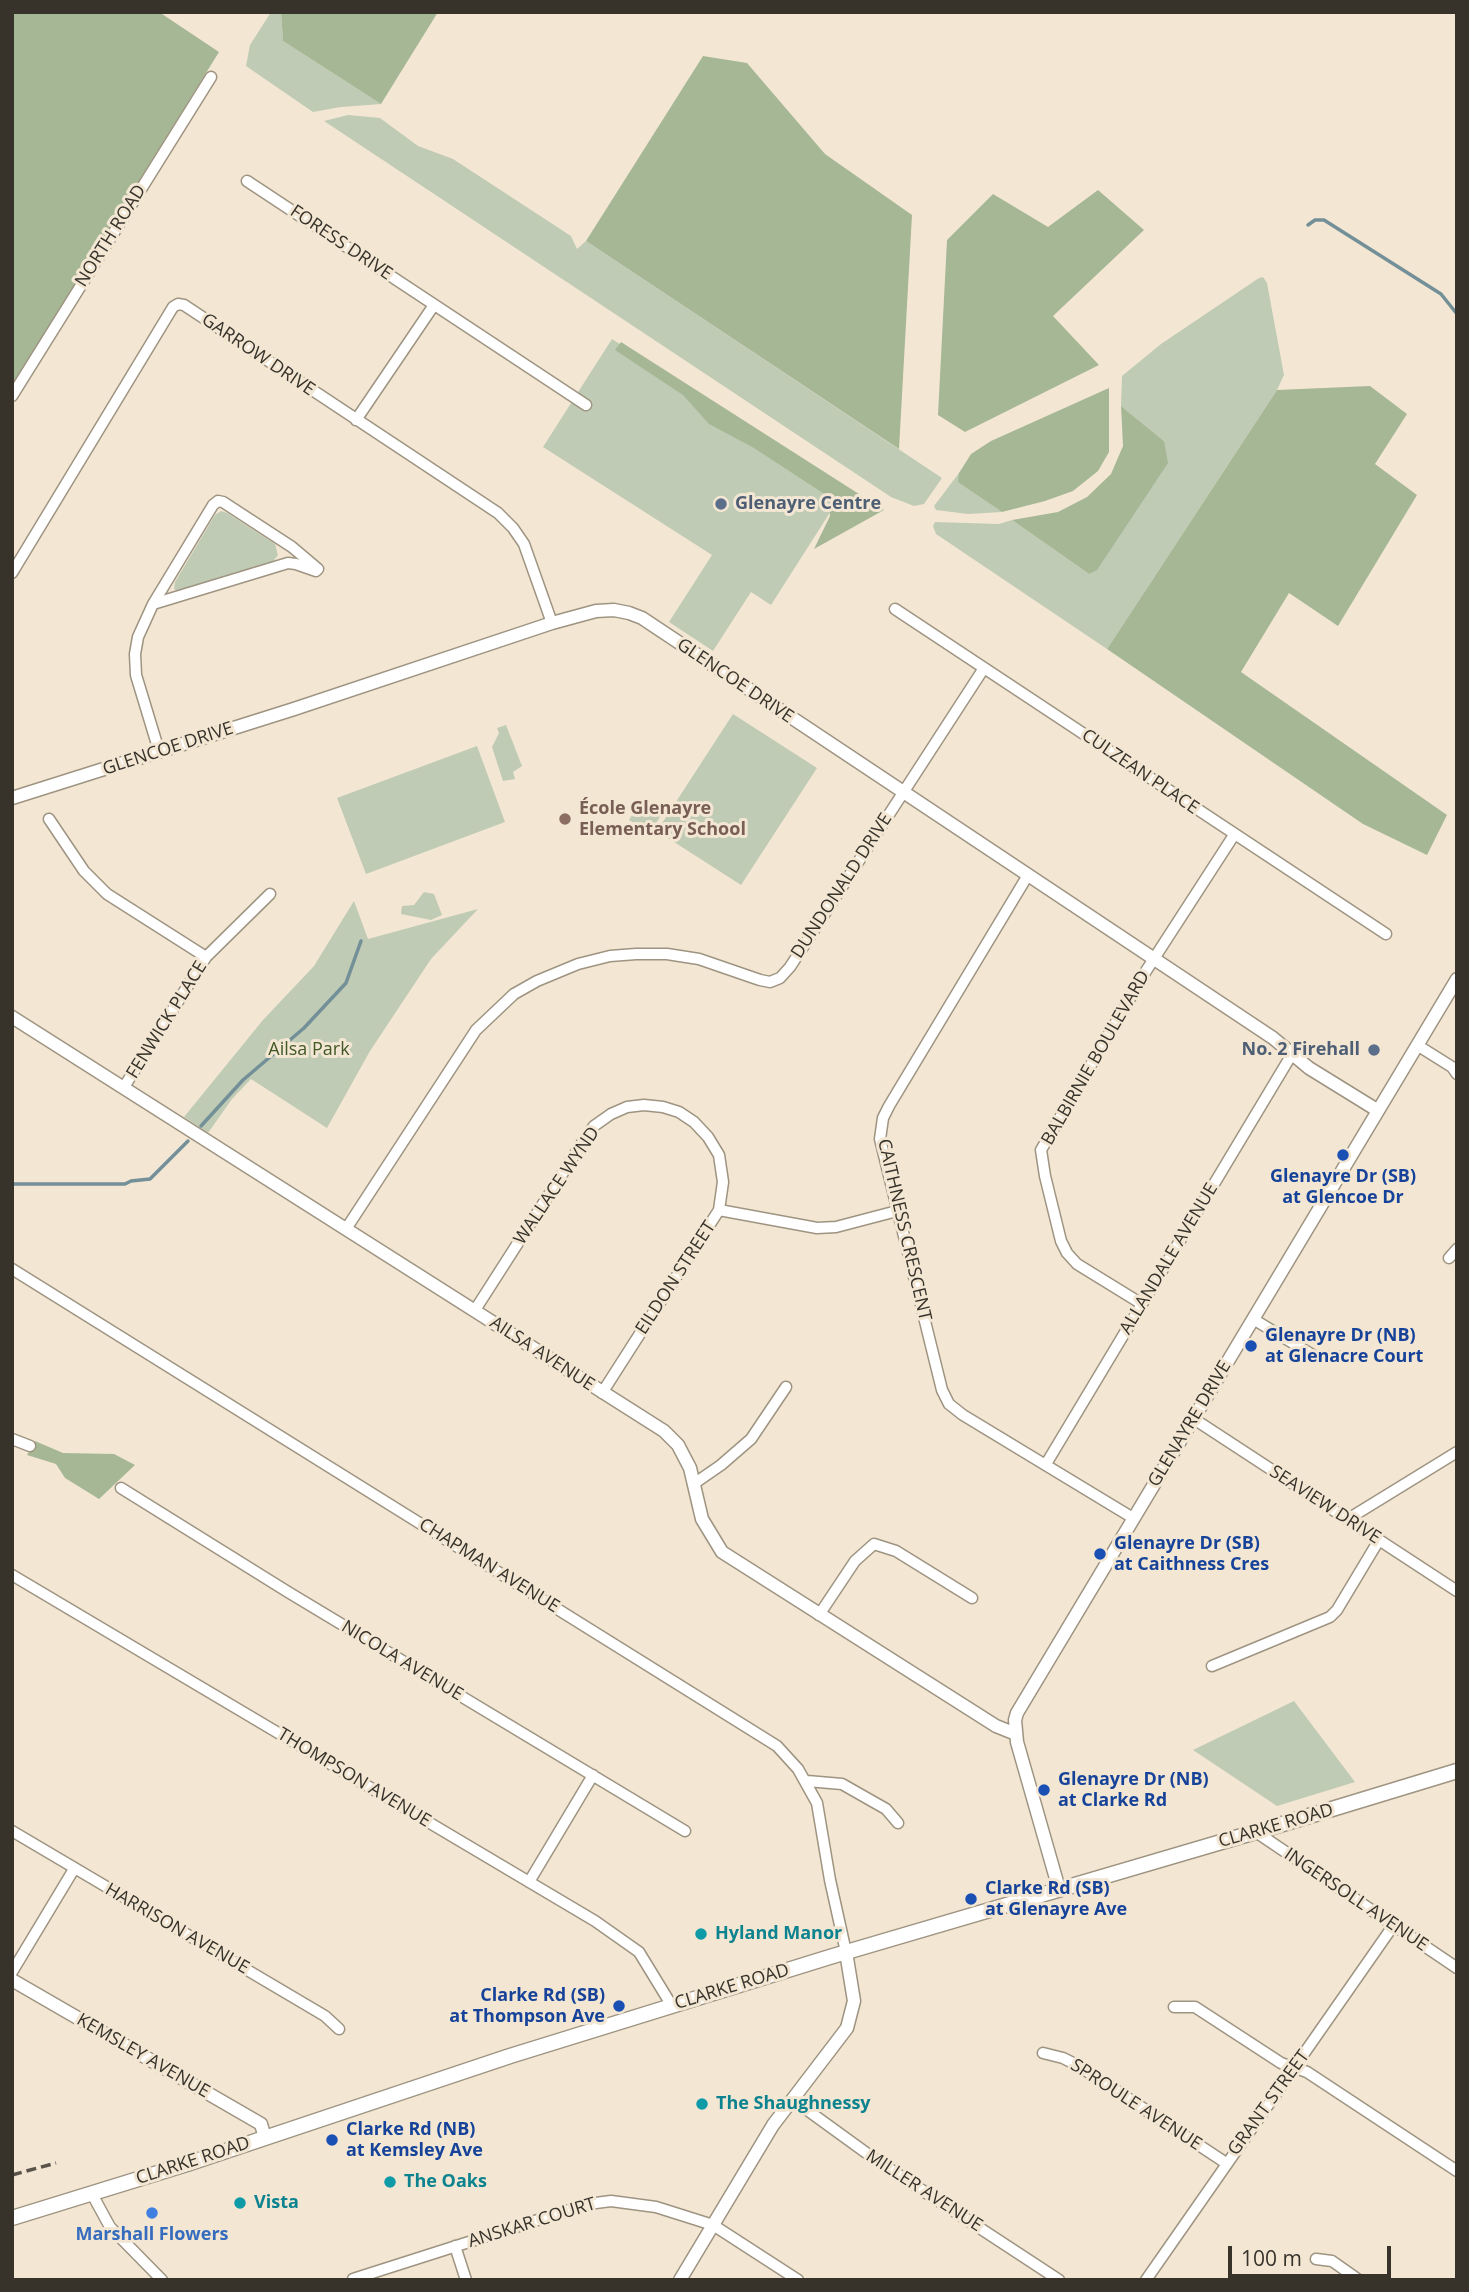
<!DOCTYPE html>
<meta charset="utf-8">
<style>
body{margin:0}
#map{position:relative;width:1469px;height:2292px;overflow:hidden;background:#f3e7d4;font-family:"Open Sans",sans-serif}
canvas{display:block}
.frame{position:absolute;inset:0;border:14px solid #37332b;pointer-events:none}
.scale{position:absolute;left:1228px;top:2246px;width:163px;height:32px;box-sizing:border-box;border:4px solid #37332b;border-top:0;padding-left:9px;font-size:21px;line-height:24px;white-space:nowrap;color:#37332b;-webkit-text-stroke:5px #f3e7d4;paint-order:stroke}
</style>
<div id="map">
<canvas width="1469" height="2292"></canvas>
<div class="frame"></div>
<div class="scale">100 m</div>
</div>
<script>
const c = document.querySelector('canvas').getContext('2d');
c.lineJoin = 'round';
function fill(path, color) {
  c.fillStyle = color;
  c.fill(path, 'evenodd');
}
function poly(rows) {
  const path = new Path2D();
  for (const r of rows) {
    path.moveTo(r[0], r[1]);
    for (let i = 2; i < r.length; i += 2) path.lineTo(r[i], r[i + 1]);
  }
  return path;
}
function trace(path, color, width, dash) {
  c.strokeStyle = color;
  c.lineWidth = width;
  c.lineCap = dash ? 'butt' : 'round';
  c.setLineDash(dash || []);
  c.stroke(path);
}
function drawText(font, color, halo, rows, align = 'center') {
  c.font = font + ' "Open Sans",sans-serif';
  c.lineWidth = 6;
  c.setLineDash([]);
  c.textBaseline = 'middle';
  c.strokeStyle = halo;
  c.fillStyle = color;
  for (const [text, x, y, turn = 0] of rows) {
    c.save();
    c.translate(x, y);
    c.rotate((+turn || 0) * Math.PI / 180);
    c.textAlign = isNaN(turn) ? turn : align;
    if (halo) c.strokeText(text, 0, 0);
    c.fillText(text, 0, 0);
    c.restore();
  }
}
fill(poly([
 [271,12,281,12,283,41,381,104,341,107,313,112,246,66,250,45],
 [348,115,380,118,418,146,453,159,571,236,577,249,586,241,942,478,924,504,914,506,891,497,324,121],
 [1263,277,1267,283,1284,375,1277,390,1107,649,936,534,933,526,935,522,999,524,1012,520,1089,574,1164,441,1121,406,1122,376,1161,344,1259,278],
 [612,339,845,489,771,605,751,592,713,651,669,622,712,555,543,447],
 [959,473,959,482,1002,512,968,514,936,510,934,506],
 [221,511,227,513,275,544,278,555,271,564,180,592,174,589,175,582,215,515],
 [733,714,817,768,741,885,657,831],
 [506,725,522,766,513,772,515,779,503,781,492,747,499,733,497,728],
 [477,746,505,822,366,874,337,798],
 [642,799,663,812,650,833,629,820],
 [424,892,434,894,442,915,431,920,401,914,402,906,414,905],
 [354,901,368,939,478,909,431,959,370,1051,327,1128,251,1079,232,1099,208,1133,184,1117,263,1020,314,966],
 [1294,1701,1355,1782,1277,1806,1193,1750]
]), '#bfcbb4');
fill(poly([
 [12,12,159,12,219,52,12,386],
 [281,12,438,12,381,104,283,41],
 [703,56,747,63,825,154,912,215,899,449,586,241],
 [1098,190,1144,230,1053,316,1099,365,965,432,938,415,947,240,993,194,1048,227],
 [621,342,884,510,814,549,830,516,829,497,754,448,709,424,683,395,615,350],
 [1370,386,1407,414,1375,464,1417,495,1338,626,1289,593,1241,672,1447,815,1427,855,1363,824,1107,649,1277,390],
 [1109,388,1109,452,1098,471,1073,491,1045,501,1002,512,958,482,959,473,971,454,991,441],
 [1121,406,1164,441,1168,463,1097,570,1089,574,1012,520,1058,512,1087,497,1111,474,1123,446],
 [35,1441,63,1453,114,1454,135,1465,99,1499,65,1478,56,1464,27,1455]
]), '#a6b796');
trace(poly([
 [1308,225,1315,220,1324,220,1441,294,1457,314],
 [201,1126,243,1080,304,1028,346,983,361,941],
 [12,1184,125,1184,131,1181,150,1179,188,1141]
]), '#738f98', 3.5);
const minor = poly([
 [247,181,586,405],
 [12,396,211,77],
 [356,420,434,305],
 [12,573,173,307,178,304,184,305,498,513,513,528,524,544,552,623],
 [153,604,288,563,296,564,316,571,318,569,292,547,223,502,218,501,213,505,153,604,138,637,135,654,136,675,159,751],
 [895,609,1386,934],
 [49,819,84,871,107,894,206,957],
 [1028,875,889,1106,883,1118,880,1139,942,1390,949,1404,963,1415,1133,1518],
 [1417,1045,1452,1067,1457,1074],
 [124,1087,206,957,270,894],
 [346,1229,476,1030,514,994,537,981,578,964,610,956,636,954,667,954,699,959,760,980,770,982,780,978,790,967,984,668],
 [1449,1258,1457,1249],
 [12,1269,777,1746,798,1769,817,1803,830,1880,846,1952],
 [1142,1304,1077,1264,1067,1253,1061,1241,1045,1176,1041,1150,1146,971,1234,835],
 [475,1310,582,1143,594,1126,611,1114,627,1107,644,1105,663,1107,679,1112,694,1122,708,1137,719,1155,723,1182,719,1210],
 [1253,1319,1316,1357,1342,1357],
 [602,1393,719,1210,817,1228,836,1227,897,1211],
 [1194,1419,1457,1591],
 [12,1439,30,1446],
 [1046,1464,1292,1054],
 [695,1483,721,1465,751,1439,786,1387],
 [121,1488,288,1592,685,1831],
 [1348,1519,1457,1452],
 [12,1575,595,1921,639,1952,672,2006],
 [819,1615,855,1561,874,1544,896,1551,972,1598],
 [1212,1666,1330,1617,1337,1610,1379,1540],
 [807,1781,842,1784,886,1809,898,1823],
 [12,1831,325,2016,339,2029],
 [1256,1832,1457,1968],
 [529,1882,593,1775],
 [12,1972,74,1869],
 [1174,2007,1195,2007,1281,2063,1307,2072,1457,2171],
 [1043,2053,1063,2058,1079,2066,1226,2163],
 [792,2099,876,2160,1059,2280],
 [92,2194,110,2227,162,2280],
 [455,2246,466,2280],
 [1316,2259,1332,2261,1359,2280],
 [353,2279,588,2204,611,2201,656,2207,713,2225,798,2280],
 [1146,2280,1393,1926]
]);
const tertiary = poly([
 [12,798,294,709,552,623,596,611,614,610,629,613,642,618,1273,1038,1309,1068,1377,1110],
 [12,1017,664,1431,678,1445,690,1468,702,1519,722,1552,996,1726,1016,1734],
 [1059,1889,1017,1742,1015,1720,1017,1713,1457,979],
 [12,1980,261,2124,265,2138],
 [680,2280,773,2125,847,2028,854,2001,846,1952]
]);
const secondary = poly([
 [12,2218,187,2164,510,2056,833,1956,1286,1823,1457,1771]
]);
trace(minor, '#9e9481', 13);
trace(tertiary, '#9e9481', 15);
trace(secondary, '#9e9481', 17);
trace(minor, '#fff', 10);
trace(tertiary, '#fff', 12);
trace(secondary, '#fff', 14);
trace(poly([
 [12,2175,56,2163]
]), '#595349', 3.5, [10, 5]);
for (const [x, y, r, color] of [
 [721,504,7,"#5c6f8a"],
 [565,819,7,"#8d6e63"],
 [1374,1050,7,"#5c6f8a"],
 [1343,1155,7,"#1a4fb4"],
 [1251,1346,7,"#1a4fb4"],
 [1100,1554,7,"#1a4fb4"],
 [1044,1790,7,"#1a4fb4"],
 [971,1899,7,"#1a4fb4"],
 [701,1934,7,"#0f9aa8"],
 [619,2006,7,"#1a4fb4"],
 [702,2104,7,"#0f9aa8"],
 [332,2140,7,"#1a4fb4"],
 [390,2182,7,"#0f9aa8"],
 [240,2203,7,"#0f9aa8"],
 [152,2213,7,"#3f7fe0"]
]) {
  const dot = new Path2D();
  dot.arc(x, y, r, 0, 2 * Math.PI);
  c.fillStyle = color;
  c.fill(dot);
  trace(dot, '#f3e7d4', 2.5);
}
drawText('18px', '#37332b', '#f3e7d4', [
 ["NORTH ROAD",111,236,-58],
 ["FORESS DRIVE",341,243,34],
 ["GARROW DRIVE",258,355,34],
 ["GLENCOE DRIVE",735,681,34],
 ["GLENCOE DRIVE",168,749,-18],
 ["CULZEAN PLACE",1140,772,34],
 ["DUNDONALD DRIVE",842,886,-57],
 ["FENWICK PLACE",167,1020,-58],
 ["BALBIRNIE BOULEVARD",1096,1058,-60],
 ["WALLACE WYND",557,1186,-56],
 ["CAITHNESS CRESCENT",904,1230,77],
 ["ALLANDALE AVENUE",1169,1259,-59],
 ["EILDON STREET",676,1278,-57],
 ["AILSA AVENUE",542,1354,33],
 ["GLENAYRE DRIVE",1190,1424,-59],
 ["SEAVIEW DRIVE",1325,1505,33],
 ["CHAPMAN AVENUE",489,1566,32],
 ["NICOLA AVENUE",402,1661,31],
 ["THOMPSON AVENUE",354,1778,31],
 ["CLARKE ROAD",1276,1826,-16],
 ["INGERSOLL AVENUE",1356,1900,34],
 ["HARRISON AVENUE",177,1929,30],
 ["CLARKE ROAD",732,1987,-17],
 ["KEMSLEY AVENUE",143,2056,30],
 ["GRANT STREET",1269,2103,-54],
 ["SPROULE AVENUE",1136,2105,33],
 ["CLARKE ROAD",193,2161,-18],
 ["MILLER AVENUE",924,2191,33],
 ["ANSKAR COURT",532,2223,-17]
]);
drawText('bold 18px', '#4e5e75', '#f3e7d4', [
 ["Glenayre Centre",735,504],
 ["No. 2 Firehall",1360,1050,"right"]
], 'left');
drawText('bold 18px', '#785e54', '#f3e7d4', [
 ["École Glenayre",579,809],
 ["Elementary School",579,830]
], 'left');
drawText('18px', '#415826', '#f3e7d4', [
 ["Ailsa Park",309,1050]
]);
drawText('bold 18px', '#164399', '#f3e7d4', [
 ["Glenayre Dr (SB)",1343,1177,"center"],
 ["at Glencoe Dr",1343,1198,"center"],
 ["Glenayre Dr (NB)",1265,1336],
 ["at Glenacre Court",1265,1357],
 ["Glenayre Dr (SB)",1114,1544],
 ["at Caithness Cres",1114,1565],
 ["Glenayre Dr (NB)",1058,1780],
 ["at Clarke Rd",1058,1801],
 ["Clarke Rd (SB)",985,1889],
 ["at Glenayre Ave",985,1910],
 ["Clarke Rd (SB)",605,1996,"right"],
 ["at Thompson Ave",605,2017,"right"],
 ["Clarke Rd (NB)",346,2130],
 ["at Kemsley Ave",346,2151]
], 'left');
drawText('bold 18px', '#0d838f', '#f3e7d4', [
 ["Hyland Manor",715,1934],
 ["The Shaughnessy",716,2104],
 ["The Oaks",404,2182],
 ["Vista",254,2203]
], 'left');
drawText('bold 18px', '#366cbe', '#f3e7d4', [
 ["Marshall Flowers",152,2235]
]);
</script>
